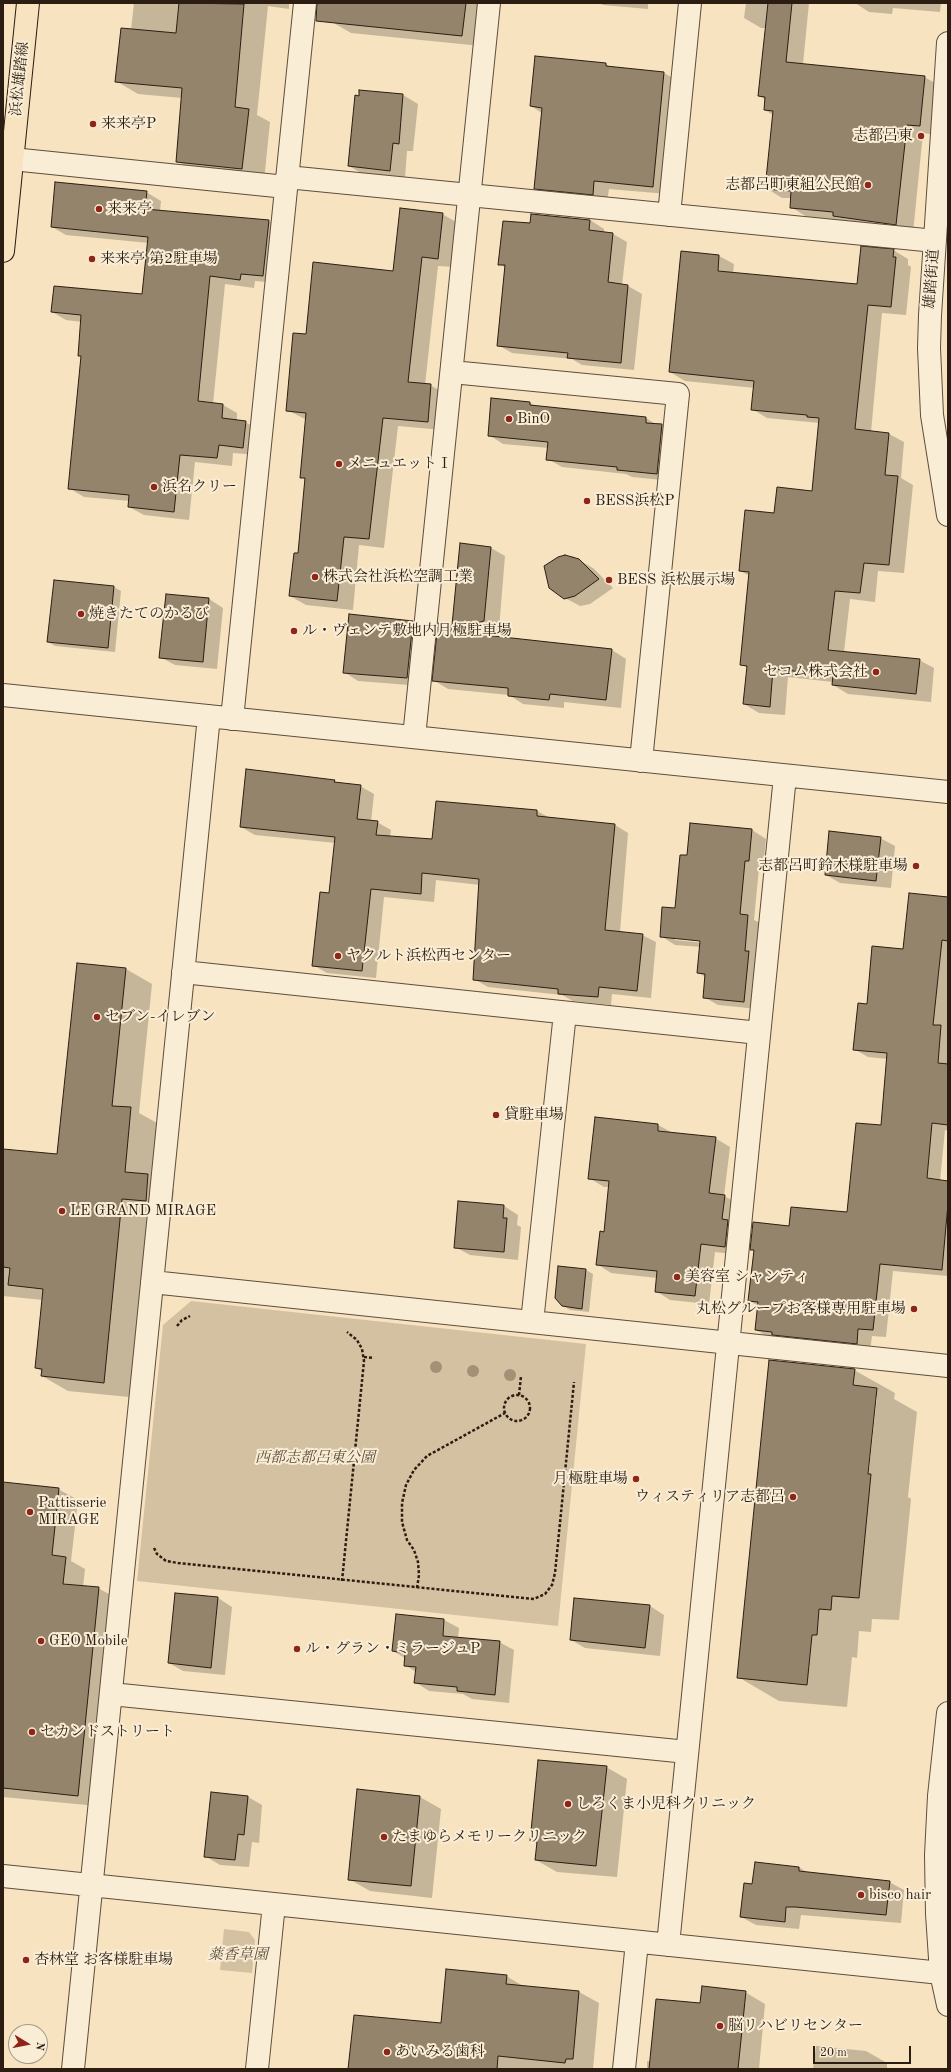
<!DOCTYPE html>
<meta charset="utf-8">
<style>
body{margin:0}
#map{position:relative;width:951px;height:2072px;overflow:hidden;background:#f7e3c0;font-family:"Old Standard TT",serif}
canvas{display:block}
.frame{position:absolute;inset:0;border:4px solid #2b1d11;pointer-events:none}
.north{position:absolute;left:8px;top:2024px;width:40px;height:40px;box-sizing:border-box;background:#faedd6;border:1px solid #a79a87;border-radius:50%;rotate:100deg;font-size:11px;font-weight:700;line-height:16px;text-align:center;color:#2b1d11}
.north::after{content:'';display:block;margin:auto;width:14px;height:18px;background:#8f2418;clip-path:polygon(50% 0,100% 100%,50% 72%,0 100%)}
.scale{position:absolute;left:813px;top:2046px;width:98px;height:18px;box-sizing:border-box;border:2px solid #2b1d11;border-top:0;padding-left:5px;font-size:12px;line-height:14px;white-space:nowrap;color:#2b1d11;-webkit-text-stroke:3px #faedd6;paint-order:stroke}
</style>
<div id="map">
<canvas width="951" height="2072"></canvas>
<div class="frame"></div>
<div class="north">N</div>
<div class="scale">20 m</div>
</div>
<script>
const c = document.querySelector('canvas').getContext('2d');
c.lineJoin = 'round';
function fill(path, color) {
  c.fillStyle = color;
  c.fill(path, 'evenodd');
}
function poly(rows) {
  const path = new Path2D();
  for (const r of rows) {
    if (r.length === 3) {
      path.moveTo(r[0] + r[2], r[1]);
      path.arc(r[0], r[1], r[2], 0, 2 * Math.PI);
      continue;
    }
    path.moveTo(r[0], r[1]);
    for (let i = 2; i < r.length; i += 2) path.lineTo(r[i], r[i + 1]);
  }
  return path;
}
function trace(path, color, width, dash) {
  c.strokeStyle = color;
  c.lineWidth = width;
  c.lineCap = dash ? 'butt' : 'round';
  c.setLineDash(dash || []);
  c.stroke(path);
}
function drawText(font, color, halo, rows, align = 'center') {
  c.font = font + ' "Old Standard TT","Noto Serif JP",serif';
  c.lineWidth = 4;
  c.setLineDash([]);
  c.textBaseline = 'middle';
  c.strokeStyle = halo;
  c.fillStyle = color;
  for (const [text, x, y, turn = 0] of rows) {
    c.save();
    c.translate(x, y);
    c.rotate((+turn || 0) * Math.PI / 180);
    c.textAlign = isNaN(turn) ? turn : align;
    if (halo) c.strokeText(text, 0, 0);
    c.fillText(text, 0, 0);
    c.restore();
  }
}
fill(poly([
 [191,1301,586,1344,558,1626,137,1581,163,1325],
 [224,1929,249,1932,255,1940,252,1973,220,1970]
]), '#d4c1a2');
fill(poly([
 [134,3,289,3,289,9,268,6,257,115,270,122,264,181,199,174,177,161,182,98,138,94,116,81,131,30],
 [334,3,486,3,481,46,351,33,332,22],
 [599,3,648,3,648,9,603,5],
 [746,3,809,3,803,64,924,77,941,86,936,135,923,133,913,233,850,225,841,220,807,217,791,207,791,198,782,198,766,188,773,115,765,110,766,100,759,96,766,28,761,28,744,18],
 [855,3,941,3,940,12,893,8,892,14,869,12],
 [535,57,606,64,612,68,664,73,678,81,667,194,609,189,607,202,549,197,535,188,542,113,531,106],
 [360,91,403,95,418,104,413,151,407,151,405,178,363,174,349,166],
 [146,192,161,201,160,211,269,221,283,230,277,283,255,281,254,288,225,284,213,404,223,405,237,413,237,421,245,422,260,430,257,455,233,453,232,466,195,462,189,520,144,515,129,507,130,501,84,497,69,488,82,357,79,355,82,322,66,320,52,312,143,295,149,243,66,235,52,227],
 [442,214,458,223,453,267,438,266,425,385,430,385,446,394,443,430,398,426,384,548,359,545,353,610,306,605,290,596,299,554,306,480,301,477,307,420,287,410,307,335,394,272],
 [532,215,590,220,604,229,604,233,613,234,627,242,622,285,628,286,642,294,634,370,582,365,572,359,512,353,498,345,506,268,499,264,531,224],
 [893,250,908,259,908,265,911,267,906,315,882,313,871,432,889,434,904,442,901,478,913,485,904,573,878,571,875,602,850,599,844,652,919,660,934,668,931,702,848,694,833,685,833,682,788,677,785,715,759,713,744,704,748,668,741,664,750,576,740,571,775,514,813,492,820,423,767,418,752,409,755,388,685,381,670,372,682,252,719,256,734,264,733,274,858,285],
 [530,403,535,406,646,418,657,425,662,425,677,434,672,481,632,477,626,474,562,467,548,459,549,448,503,444,489,435],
 [461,545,491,548,505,556,499,629,477,636,612,650,626,659,621,708,564,702,564,708,523,704,509,695,448,689,433,680,439,624,453,626],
 [572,556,593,568,613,588,590,604,580,606,565,598,558,558],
 [114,587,121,591,115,652,55,646,48,642],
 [167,595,209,599,223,608,217,669,175,665,160,657],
 [350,615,413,622,427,630,422,686,358,681,344,672],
 [334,781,340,784,360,786,374,794,371,822,377,822,391,830,390,837,433,840,537,811,550,818,615,825,628,833,620,932,642,935,656,942,651,998,612,994,611,1005,573,1001,562,995,488,987,474,979,480,885,436,880,434,902,384,897,376,978,327,973,313,965,330,894,336,843,255,835,241,827],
 [752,830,766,839,763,869,759,868,754,920,763,924,758,1009,718,1005,704,997,706,977,698,973,701,947,675,945,661,936,676,909,688,857],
 [675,937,705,941,705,943,675,940],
 [880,838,895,846,891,888,840,883,826,875],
 [948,898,948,1131,945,1130,940,1181,948,1182,948,1276,893,1271,886,1337,872,1336,870,1351,770,1338,756,1330,758,1306,749,1300,755,1251,751,1249,790,1227,848,1214,882,1126,888,1059,868,1057,854,1049,868,1005,904,950],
 [126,969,152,984,139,1113,157,1123,151,1177,174,1190,171,1216,148,1213,129,1397,68,1391,42,1376,43,1372,36,1368,43,1300,3,1296,3,1150,57,1155],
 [596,1118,658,1125,673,1133,715,1138,730,1147,724,1196,739,1204,740,1255,715,1252,709,1304,670,1300,656,1291,657,1278,611,1273,597,1264,605,1233,610,1187,604,1187,589,1178],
 [504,1206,518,1215,517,1225,521,1227,518,1260,470,1255,455,1247],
 [559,1267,586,1270,593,1274,589,1312,570,1310,563,1306],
 [854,1370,895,1393,894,1399,917,1412,908,1497,911,1499,899,1620,872,1619,871,1632,859,1631,857,1658,852,1657,847,1707,779,1701,738,1677],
 [875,1397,877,1397,868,1479,866,1479],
 [3,1483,58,1489,78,1500,71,1561,85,1569,83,1587,98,1588,118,1599,97,1806,3,1797],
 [218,1598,232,1607,225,1675,183,1671,169,1663],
 [650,1606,664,1615,660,1656,585,1648,571,1640],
 [397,1615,444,1620,459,1628,458,1638,499,1642,514,1650,509,1703,472,1699,463,1694,429,1691,415,1682,416,1672,405,1665,405,1658,393,1651],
 [606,1767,627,1779,617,1877,557,1872,536,1860,538,1844,531,1840],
 [358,1790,420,1797,441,1809,432,1898,370,1891,349,1879],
 [212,1793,248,1797,262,1805,259,1843,252,1842,249,1867,220,1865,205,1856],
 [799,1867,809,1874,889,1882,904,1890,901,1923,801,1915,799,1929,756,1925,741,1917,753,1885],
 [506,1976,525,1987,579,1992,599,2003,593,2069,349,2069,442,2024],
 [745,1992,765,2004,759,2069,647,2069,647,2061,651,2062,701,2005],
 [816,2046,866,2051,887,2063,887,2069,813,2069]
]), '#0003');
const building = poly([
 [179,3,244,4,235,107,249,109,242,169,176,162,182,88,115,82,121,28,176,33,179,3],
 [317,3,466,3,462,36,316,21,317,3],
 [768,3,792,3,786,62,925,76,920,126,907,125,896,225,833,216,833,212,790,208,791,191,765,189,773,111,764,110,765,97,758,96,768,3],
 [535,56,606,63,606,66,664,72,653,187,594,181,593,195,534,189,542,108,530,106,535,56],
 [359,90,403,94,399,144,393,143,390,171,348,166,355,95,359,96,359,90],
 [55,182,147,191,145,209,269,220,263,276,241,274,240,280,210,276,198,401,223,404,222,418,246,421,243,448,219,445,217,458,180,455,174,512,128,507,129,495,68,489,81,356,78,356,81,315,51,312,54,286,142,294,148,237,51,227,55,182],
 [400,208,443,213,438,259,422,257,408,382,431,384,428,422,383,418,369,539,344,537,337,601,289,596,294,553,298,553,305,478,300,478,306,413,286,411,293,333,306,334,313,262,393,271,400,208],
 [531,214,590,220,589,230,613,233,608,282,628,285,621,363,567,358,568,353,497,346,505,265,498,265,503,221,530,223,531,214],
 [861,246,894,249,893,257,896,257,891,307,868,305,855,429,889,433,885,475,898,476,889,565,864,563,860,593,835,591,828,650,920,659,916,694,832,685,833,675,773,669,770,707,743,704,747,666,740,665,749,572,739,571,745,510,774,513,777,487,812,491,819,418,807,417,807,415,751,410,754,381,669,372,681,251,719,255,718,271,857,284,861,246],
 [491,398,530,402,530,405,646,417,646,423,662,424,657,474,617,470,617,467,546,460,548,442,488,436,491,398],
 [460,543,491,547,484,621,448,631,612,649,606,700,550,694,549,700,508,696,508,688,432,681,438,623,452,625,460,543],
 [565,555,579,559,599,579,575,596,564,599,549,588,544,566,558,557,565,555],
 [54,580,114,586,108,648,47,642,54,580],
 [166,594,209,598,203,662,159,658,166,594],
 [349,614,413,621,407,678,343,673,349,614],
 [246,769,335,780,334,782,361,785,357,819,378,821,376,835,432,839,436,801,537,810,537,816,615,824,605,930,643,934,637,991,599,987,598,997,558,994,558,989,473,980,479,879,422,873,421,894,371,889,362,971,312,966,320,892,329,893,335,837,240,827,246,769],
 [690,823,752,829,749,861,745,861,740,914,748,915,745,951,749,951,744,1002,703,998,705,974,697,973,700,941,660,937,662,907,675,908,680,855,687,855,690,823],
 [829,831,881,837,876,881,825,875,829,831],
 [909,893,948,897,948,941,942,940,933,1025,941,1025,938,1063,948,1064,948,1125,932,1123,927,1178,948,1181,948,1204,942,1270,880,1264,873,1330,858,1329,857,1344,772,1335,772,1332,755,1330,758,1302,748,1301,754,1250,750,1250,753,1222,789,1226,791,1207,847,1212,856,1123,881,1125,887,1053,853,1050,858,1003,867,1004,872,946,903,949,909,893],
 [77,963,126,968,112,1106,131,1107,125,1172,148,1174,146,1201,122,1199,104,1383,41,1376,42,1369,35,1368,43,1289,8,1285,10,1268,3,1267,3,1149,57,1154,77,963],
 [595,1117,658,1124,658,1131,716,1137,709,1193,725,1195,722,1219,728,1220,725,1247,701,1244,695,1296,655,1292,657,1271,596,1265,600,1231,604,1232,609,1181,588,1179,595,1117],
 [458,1201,504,1205,503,1218,507,1218,504,1252,454,1248,458,1201],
 [558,1266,586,1269,582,1309,562,1306,555,1298,558,1266],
 [769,1360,855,1369,853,1385,877,1388,868,1474,871,1474,859,1598,832,1596,831,1610,819,1609,817,1635,812,1635,807,1685,737,1678,769,1360],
 [3,1482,59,1488,52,1555,66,1557,63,1584,99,1587,78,1796,3,1788,3,1482],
 [175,1593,218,1597,211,1668,168,1663,175,1593],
 [574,1598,650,1605,645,1648,570,1640,574,1598],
 [396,1614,444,1619,443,1636,500,1641,495,1695,457,1691,457,1687,414,1683,416,1667,404,1666,405,1653,392,1651,396,1614],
 [538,1760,607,1766,596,1866,535,1860,537,1842,530,1841,538,1760],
 [357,1789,420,1796,411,1886,348,1880,357,1789],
 [211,1792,248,1796,244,1835,238,1834,235,1860,204,1857,211,1792],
 [755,1862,799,1867,799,1871,890,1881,886,1915,795,1907,786,1907,785,1922,740,1917,744,1883,752,1884,755,1862],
 [446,1969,507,1975,506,1984,579,1991,573,2059,566,2059,565,2063,498,2056,497,2069,348,2069,354,2015,441,2023,446,1969],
 [702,1986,746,1991,738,2069,649,2069,656,1999,700,2003,702,1986]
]);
fill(building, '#95846c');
trace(building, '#2b1d11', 1);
const minor = poly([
 [948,43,930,315,929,348,932,415,948,515],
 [12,159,286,187],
 [287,177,935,241],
 [669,215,690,3],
 [452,372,678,394,641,761],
 [3,695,948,792],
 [232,719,305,3],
 [414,737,489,3],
 [183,972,759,1033],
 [152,1282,948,1366],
 [532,1322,565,1013],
 [111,1694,687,1752],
 [948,1713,939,1796,936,1855,937,1914,941,1973,948,2005],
 [3,1876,941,1973],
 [668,1945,785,776],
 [73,2069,209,716],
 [257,2069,274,1904],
 [624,2069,637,1942]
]);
const major = poly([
 [3,251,28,3]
]);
trace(minor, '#5e4e3d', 24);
trace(major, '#2b1d11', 24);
trace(poly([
 [177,1326,182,1320,190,1316],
 [364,1357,374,1358],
 [517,1408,13],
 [519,1395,521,1376],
 [154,1548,157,1554,166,1561,178,1563,534,1599,545,1594,552,1585,555,1573,574,1382],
 [342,1581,364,1361,362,1349,357,1340,347,1332],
 [417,1588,419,1575,418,1562,414,1550,407,1540,402,1522,402,1503,406,1485,414,1470,427,1456,505,1413]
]), '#2b1d11', 2.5, [3, 2]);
trace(minor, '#faedd6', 22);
trace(major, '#f7e3c0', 22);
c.fillStyle = '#a39177';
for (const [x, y] of [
 [436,1367],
 [473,1371],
 [510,1375]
]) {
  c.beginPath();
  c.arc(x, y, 6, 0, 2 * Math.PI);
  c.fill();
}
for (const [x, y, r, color] of [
 [93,124,4,"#8f2418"],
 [921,136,4,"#8f2418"],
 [868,185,4,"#8f2418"],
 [99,209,4,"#8f2418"],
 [92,259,4,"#8f2418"],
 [509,419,4,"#8f2418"],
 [339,464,4,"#8f2418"],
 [154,487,4,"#8f2418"],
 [587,501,4,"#8f2418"],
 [315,577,4,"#8f2418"],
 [609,580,4,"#8f2418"],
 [81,614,4,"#8f2418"],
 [294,631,4,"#8f2418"],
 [876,672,4,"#8f2418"],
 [916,866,4,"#8f2418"],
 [338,956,4,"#8f2418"],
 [97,1017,4,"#8f2418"],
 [496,1115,4,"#8f2418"],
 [62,1211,4,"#8f2418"],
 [677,1277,4,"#8f2418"],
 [914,1309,4,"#8f2418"],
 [636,1479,4,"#8f2418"],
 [793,1497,4,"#8f2418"],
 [30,1512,4,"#8f2418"],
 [41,1641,4,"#8f2418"],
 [297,1649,4,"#8f2418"],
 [32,1732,4,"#8f2418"],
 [568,1804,4,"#8f2418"],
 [384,1837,4,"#8f2418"],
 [861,1895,4,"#8f2418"],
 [26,1960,4,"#8f2418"],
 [720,2026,4,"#8f2418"],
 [387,2052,4,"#8f2418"]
]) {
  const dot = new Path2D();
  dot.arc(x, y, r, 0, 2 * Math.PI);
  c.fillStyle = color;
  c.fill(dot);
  trace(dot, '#faedd6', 1.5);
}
drawText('15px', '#2b1d11', '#faedd6', [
 ["浜松雄踏線",20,79,-84],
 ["雄踏街道",932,279,-86]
]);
drawText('15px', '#2b1d11', '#faedd6', [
 ["来来亭P",101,124],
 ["志都呂東",913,136,"right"],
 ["志都呂町東組公民館",860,185,"right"],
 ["来来亭",107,209],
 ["来来亭 第2駐車場",100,259],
 ["BinO",517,419],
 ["メニュエットⅠ",347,464],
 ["浜名クリー",162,487],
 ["BESS浜松P",595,501],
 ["株式会社浜松空調工業",323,577],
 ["BESS 浜松展示場",617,580],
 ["焼きたてのかるび",89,614],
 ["ル・ヴェンテ敷地内月極駐車場",302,631],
 ["セコム株式会社",868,672,"right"],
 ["志都呂町鈴木様駐車場",908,866,"right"],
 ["ヤクルト浜松西センター",346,956],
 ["セブン-イレブン",105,1017],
 ["貸駐車場",504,1115],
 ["LE GRAND MIRAGE",70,1211],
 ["美容室 シャンティ",685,1277],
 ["丸松グループお客様専用駐車場",906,1309,"right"],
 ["月極駐車場",628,1479,"right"],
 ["ウィスティリア志都呂",785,1497,"right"],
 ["Pattisserie",38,1503],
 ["MIRAGE",38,1520],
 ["GEO Mobile",49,1641],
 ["ル・グラン・ミラージュP",305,1649],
 ["セカンドストリート",40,1732],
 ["しろくま小児科クリニック",576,1804],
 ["たまゆらメモリークリニック",392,1837],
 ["bisco hair",869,1895],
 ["杏林堂 お客様駐車場",34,1960],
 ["脳リハビリセンター",728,2026],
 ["あいみる歯科",395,2052]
], 'left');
drawText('italic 15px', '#5e4e3c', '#faedd6', [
 ["西都志都呂東公園",315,1458],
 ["薬香草園",238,1955]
]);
</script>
